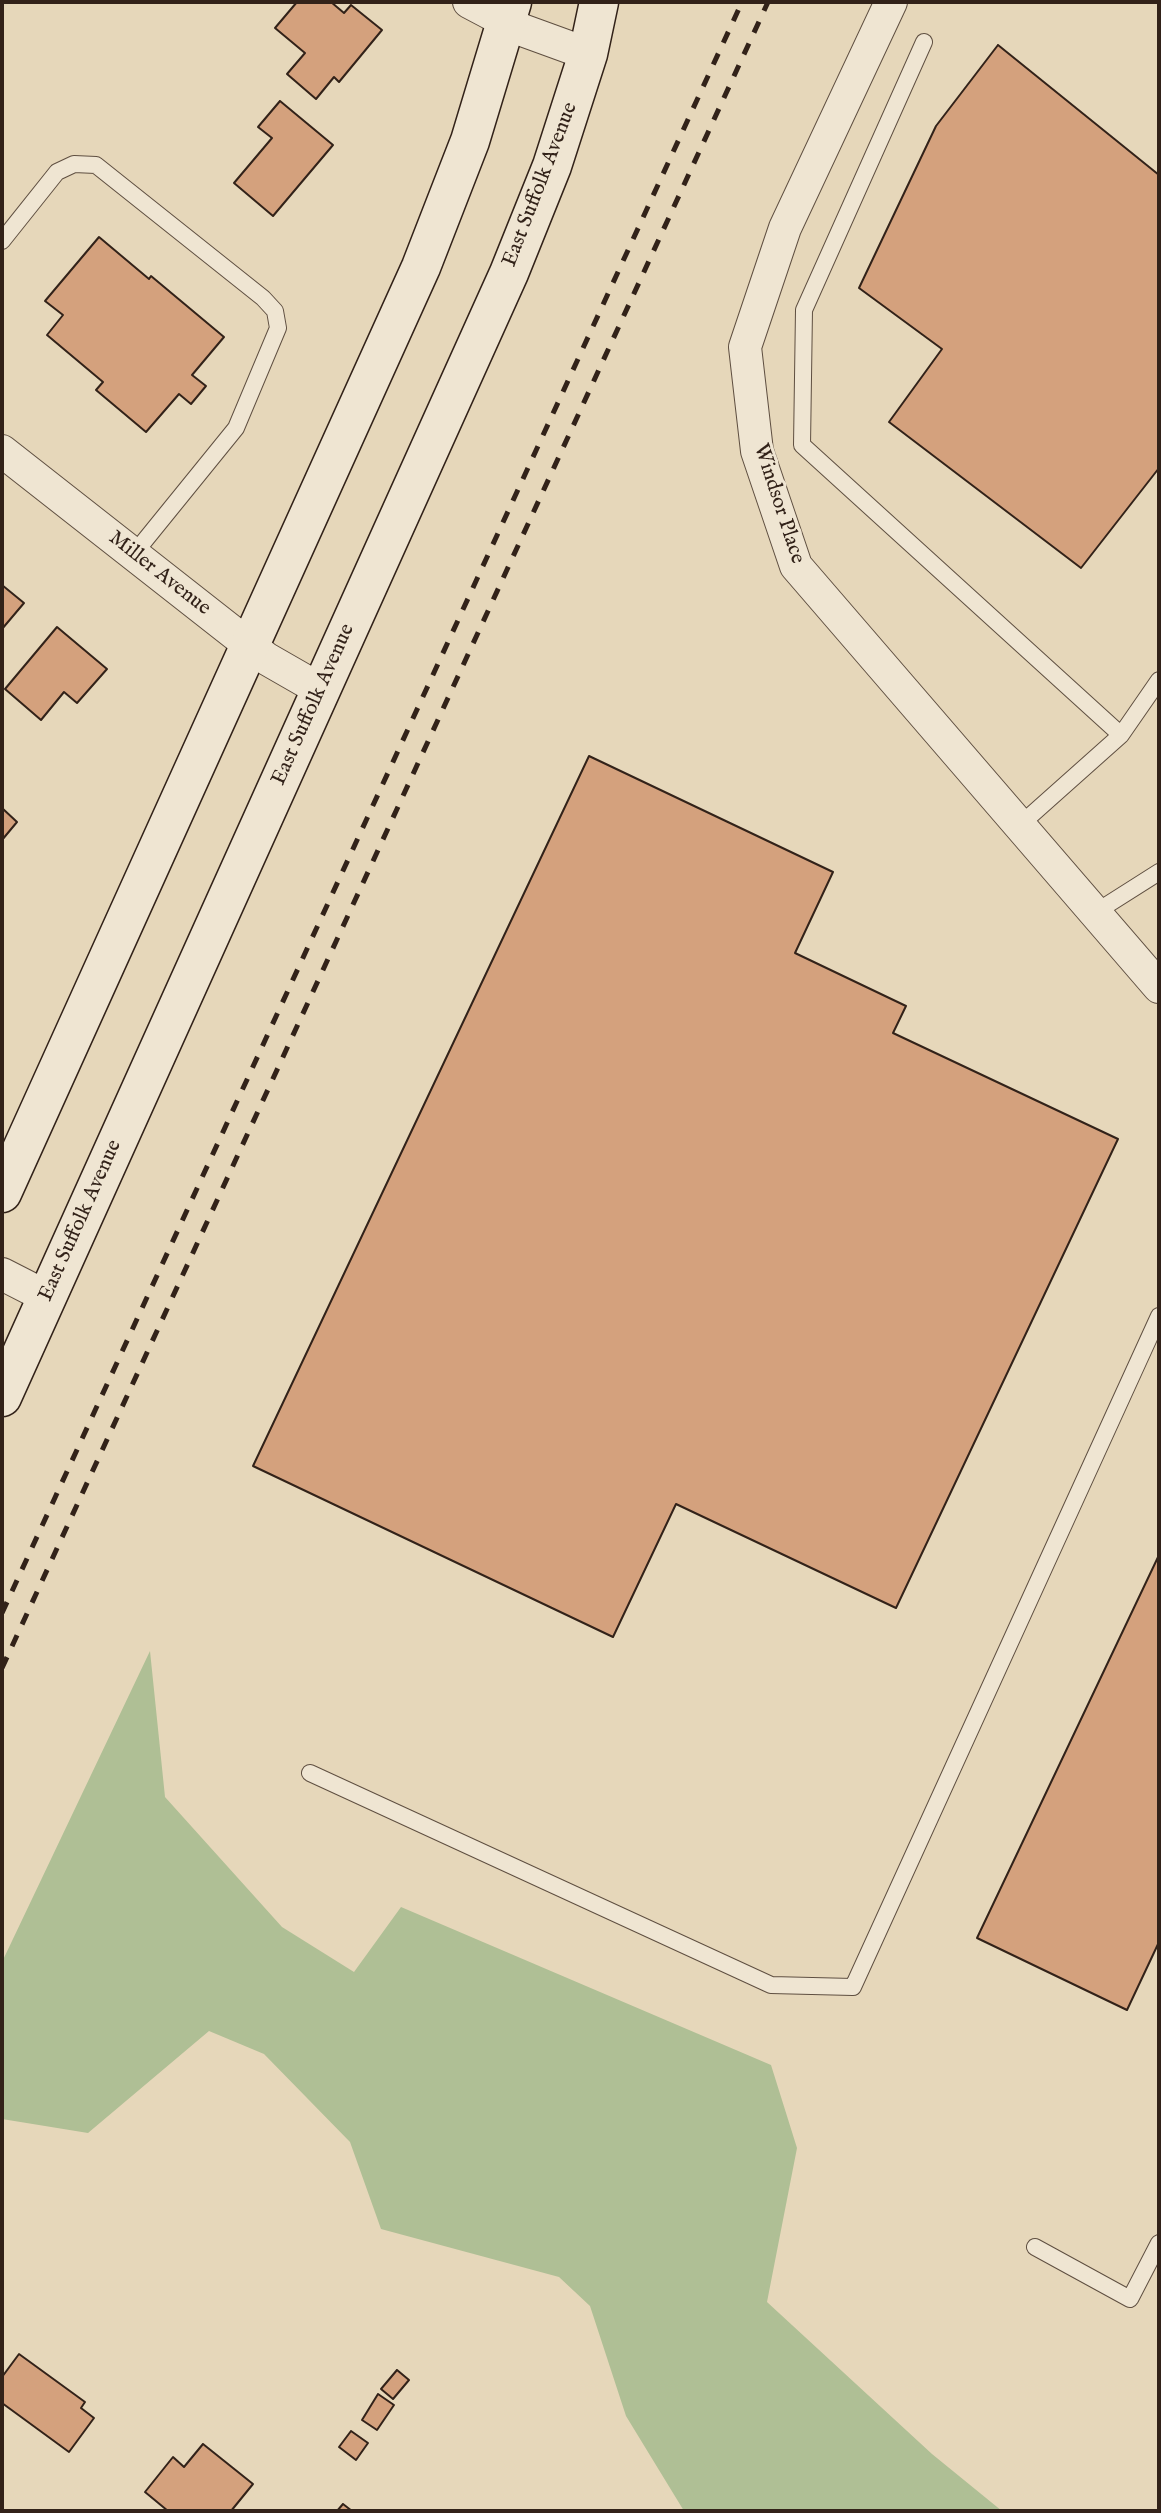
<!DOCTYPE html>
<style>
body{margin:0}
#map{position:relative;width:1161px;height:2513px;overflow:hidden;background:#e6d7ba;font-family:"IM FELL English",serif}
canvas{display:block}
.frame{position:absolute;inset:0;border:4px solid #322219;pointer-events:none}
</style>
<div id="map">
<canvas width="1161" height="2513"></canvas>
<div class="frame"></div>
</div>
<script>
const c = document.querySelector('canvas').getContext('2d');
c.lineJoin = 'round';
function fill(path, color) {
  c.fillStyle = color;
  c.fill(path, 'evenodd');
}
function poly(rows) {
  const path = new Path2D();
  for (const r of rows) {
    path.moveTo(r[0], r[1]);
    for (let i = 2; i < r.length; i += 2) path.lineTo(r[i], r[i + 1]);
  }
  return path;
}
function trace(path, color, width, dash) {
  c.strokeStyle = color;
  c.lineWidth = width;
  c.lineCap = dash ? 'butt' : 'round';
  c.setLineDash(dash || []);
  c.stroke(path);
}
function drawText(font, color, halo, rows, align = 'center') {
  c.font = font + ' "IM FELL English",serif';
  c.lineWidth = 6;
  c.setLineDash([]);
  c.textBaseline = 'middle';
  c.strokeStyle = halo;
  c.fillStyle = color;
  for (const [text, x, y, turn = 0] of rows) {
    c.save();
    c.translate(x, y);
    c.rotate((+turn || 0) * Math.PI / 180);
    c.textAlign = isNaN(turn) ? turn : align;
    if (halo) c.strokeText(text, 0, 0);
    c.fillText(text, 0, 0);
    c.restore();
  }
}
fill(poly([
 [150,1651,165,1797,282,1927,354,1972,401,1907,771,2065,797,2148,767,2302,932,2454,1002,2511,684,2511,626,2416,590,2306,559,2277,381,2229,350,2142,264,2054,209,2031,88,2133,2,2119,2,1962]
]), '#afbf95');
const building = poly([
 [297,2,331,2,344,13,351,5,382,30,339,82,334,77,316,99,287,74,305,53,275,28,297,2],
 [998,45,1159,175,1159,468,1081,568,889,422,942,349,859,288,936,126,998,45],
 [280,101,333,145,273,216,234,183,272,138,258,127,280,101],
 [99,237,149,279,151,276,224,337,192,375,206,386,191,404,179,394,146,432,96,390,103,382,47,335,63,315,45,301,99,237],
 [2,585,24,603,2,629,2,585],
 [57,627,107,669,77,703,64,692,41,720,5,689,57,627],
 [589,756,833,872,795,953,906,1006,893,1033,1118,1139,896,1608,676,1504,613,1637,253,1466,589,756],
 [2,808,17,822,2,840,2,808],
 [1159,1555,1159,1942,1127,2010,977,1938,1159,1555],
 [19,2354,85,2402,81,2408,94,2418,69,2452,2,2403,2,2377,19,2354],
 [397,2370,409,2380,393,2399,381,2389,397,2370],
 [378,2394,394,2405,377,2430,362,2420,378,2394],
 [351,2431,368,2443,356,2460,339,2447,351,2431],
 [203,2444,253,2484,231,2511,168,2511,145,2492,173,2457,184,2467,203,2444],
 [343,2504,352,2511,337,2511,343,2504]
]);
fill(building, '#d4a17d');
trace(building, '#322219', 2);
const lane = poly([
 [924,42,804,310,802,445,1121,735],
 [2,241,57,172,74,164,96,165,263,298,275,311,278,328,236,428,133,555],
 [1020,825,1121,735,1159,680],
 [1096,912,1159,872],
 [310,1773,771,1985,853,1987,1159,1316],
 [1035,2247,1130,2299,1159,2243]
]);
const street = poly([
 [469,2,522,30,588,54],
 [891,2,785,228,745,347,757,451,796,566,1159,987],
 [2,451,267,659,321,690],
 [2,1274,47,1297]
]);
const secondary = poly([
 [2,1193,421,267,470,141,512,2],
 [2,1397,509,273,552,166,588,54,599,2]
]);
trace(lane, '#5f4f41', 18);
trace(street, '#5f4f41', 34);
trace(secondary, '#322219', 41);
trace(lane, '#efe5d2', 16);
trace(street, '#efe5d2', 32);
trace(secondary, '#efe5d2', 38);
trace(poly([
 [2,1613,742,2],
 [2,1668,768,2]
]), '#322219', 5, [12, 12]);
drawText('21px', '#322219', '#efe5d2', [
 ["East Suffolk Avenue",541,185,-69],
 ["Windsor Place",778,504,72],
 ["Miller Avenue",159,574,38],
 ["East Suffolk Avenue",314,705,-66],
 ["East Suffolk Avenue",81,1221,-66]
]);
</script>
